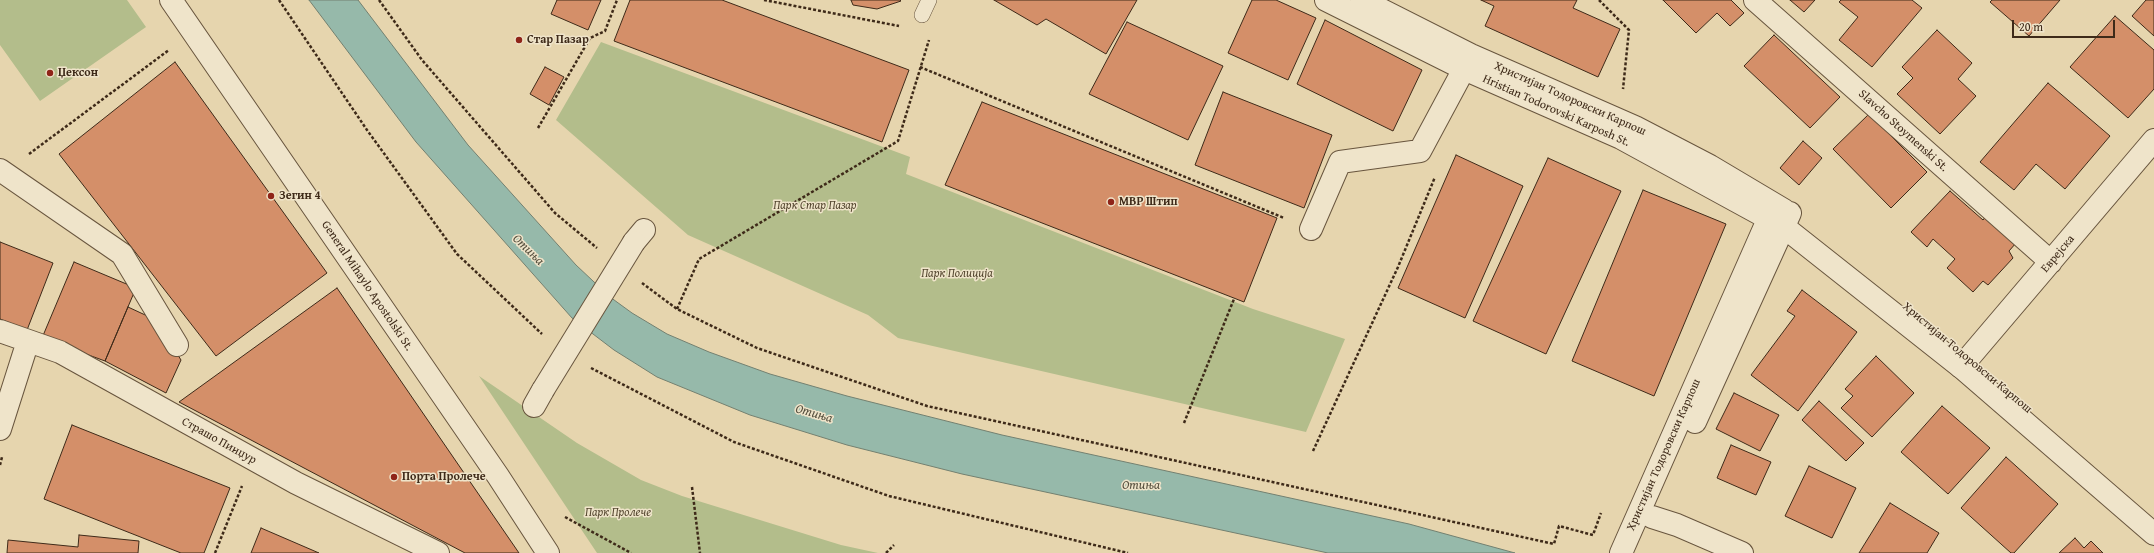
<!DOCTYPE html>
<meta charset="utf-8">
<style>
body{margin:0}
#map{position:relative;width:2154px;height:553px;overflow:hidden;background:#e6d5ae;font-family:"Gentium Book Plus",serif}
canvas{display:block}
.scale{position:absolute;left:2012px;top:20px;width:103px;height:18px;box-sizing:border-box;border:2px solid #3e2a19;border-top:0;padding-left:5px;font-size:12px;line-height:14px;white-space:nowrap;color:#3e2a19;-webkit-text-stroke:3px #efe4ca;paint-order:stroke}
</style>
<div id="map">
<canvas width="2154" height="553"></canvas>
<div class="scale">20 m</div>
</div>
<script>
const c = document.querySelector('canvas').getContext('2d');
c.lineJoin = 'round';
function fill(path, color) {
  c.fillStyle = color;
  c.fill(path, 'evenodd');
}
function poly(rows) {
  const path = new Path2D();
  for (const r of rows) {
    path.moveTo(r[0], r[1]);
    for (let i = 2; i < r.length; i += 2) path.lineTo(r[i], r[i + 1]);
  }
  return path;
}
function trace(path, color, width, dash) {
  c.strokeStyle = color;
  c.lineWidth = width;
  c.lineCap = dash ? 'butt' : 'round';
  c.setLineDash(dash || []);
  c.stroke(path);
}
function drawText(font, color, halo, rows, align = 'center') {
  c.font = font + ' "Gentium Book Plus",serif';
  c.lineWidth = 3;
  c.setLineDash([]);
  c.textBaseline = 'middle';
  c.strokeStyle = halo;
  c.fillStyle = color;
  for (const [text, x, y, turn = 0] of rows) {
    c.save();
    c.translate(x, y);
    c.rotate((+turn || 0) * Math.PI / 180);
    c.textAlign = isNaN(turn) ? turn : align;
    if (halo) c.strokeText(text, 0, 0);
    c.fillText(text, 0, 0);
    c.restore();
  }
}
fill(poly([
 [0,0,127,0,146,27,40,101,0,45],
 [601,42,910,157,906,174,1253,309,1345,339,1306,432,898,338,868,315,688,235,556,120],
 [479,376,577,443,641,480,682,496,841,545,878,553,597,553]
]), '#b3bd8b');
const water = poly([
 [309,0,358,0,468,145,576,265,610,297,632,313,667,334,709,352,770,374,847,396,1002,435,1409,524,1515,553,1328,553,962,474,847,445,750,415,657,377,614,350,572,318,416,142,309,0]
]);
fill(water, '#96b9aa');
trace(water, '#738070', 1);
const building = poly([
 [557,0,601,0,588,30,551,14,557,0],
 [630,0,722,0,909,70,882,142,614,41,630,0],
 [851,0,900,0,901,1,877,9,853,5,851,0],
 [994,0,1137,0,1106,54,1046,19,1037,25,994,0],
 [1252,0,1276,0,1316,18,1288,80,1228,53,1252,0],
 [1481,0,1577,0,1573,8,1620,29,1598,77,1485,26,1494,6,1481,0],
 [1663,0,1731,0,1744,13,1730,26,1717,13,1696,33,1663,0],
 [1790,0,1815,0,1804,12,1790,0],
 [1841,0,1912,0,1922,8,1872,67,1839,40,1858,17,1839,2,1841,0],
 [1992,0,2060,0,2029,36,1990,2,1992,0],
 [2146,0,2154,0,2154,36,2132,16,2146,0],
 [2115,16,2154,50,2154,89,2128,118,2070,67,2115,16],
 [1325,20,1422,70,1393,131,1297,84,1325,20],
 [1127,22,1223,66,1188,140,1089,94,1127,22],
 [1937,30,1972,63,1958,79,1976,96,1940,134,1897,94,1913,78,1902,67,1937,30],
 [1774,35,1840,97,1810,128,1744,66,1774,35],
 [175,62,327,273,216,356,59,154,175,62],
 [545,67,564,77,549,105,530,94,545,67],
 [2048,83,2110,136,2065,189,2036,164,2014,190,1980,162,2048,83],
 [1223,92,1332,135,1304,208,1195,165,1223,92],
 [982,102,1277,218,1244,302,945,185,982,102],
 [1869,114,1927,172,1891,208,1833,149,1869,114],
 [1803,141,1822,158,1799,185,1780,168,1803,141],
 [1456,155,1523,186,1465,318,1398,288,1456,155],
 [1548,158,1621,191,1546,354,1473,321,1548,158],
 [1643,190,1726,224,1654,396,1572,361,1643,190],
 [1950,191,1983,220,1986,216,2016,243,2009,251,2013,258,1988,285,1983,281,1973,292,1947,268,1955,259,1933,239,1927,247,1911,232,1950,191],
 [0,242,53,263,27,330,0,319,0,242],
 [74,262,136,288,105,361,42,338,74,262],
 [337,288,519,553,465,553,179,402,337,288],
 [1802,290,1857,332,1798,411,1751,375,1795,316,1787,311,1802,290],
 [128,307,156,320,181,360,166,393,105,361,128,307],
 [1876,356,1914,393,1872,437,1841,408,1853,396,1845,389,1876,356],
 [1734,393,1779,415,1760,451,1716,429,1734,393],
 [1819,401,1864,443,1846,461,1802,420,1819,401],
 [1942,406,1990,448,1948,494,1901,452,1942,406],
 [72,425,230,488,204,553,181,553,44,499,72,425],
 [1731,445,1771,462,1756,495,1717,478,1731,445],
 [2006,457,2058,504,2014,553,2011,553,1961,508,2006,457],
 [1809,466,1856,488,1832,538,1785,516,1809,466],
 [1890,503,1939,533,1927,553,1859,553,1890,503],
 [261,528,319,553,251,553,261,528],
 [79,535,139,541,138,553,7,553,8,540,78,547,79,535],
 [2075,538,2084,548,2091,541,2103,553,2059,553,2075,538]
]);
fill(building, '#d48f69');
trace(building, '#3e2a19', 1);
const service = poly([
 [922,15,929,0]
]);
const pedestrian = poly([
 [634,242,644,230],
 [534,406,543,390]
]);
const minor = poly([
 [1755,0,2051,262],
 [0,170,122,254,177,345],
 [1311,229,1340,162,1420,151,1464,69],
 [0,331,60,352,296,483,438,553],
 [1961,367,2154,140],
 [0,429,28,341],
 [1652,517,1677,525,1742,553]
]);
const tertiary = poly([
 [171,0,498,476,548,553],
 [1326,0,1464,69,1621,138,1784,227,1961,367,2154,534],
 [1362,0,1471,55,1635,127,1710,166,1784,210],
 [1695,422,1790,213],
 [1621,553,1774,206]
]);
trace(service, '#68553e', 16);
trace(pedestrian, '#68553e', 24);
trace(minor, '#68553e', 24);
trace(tertiary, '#68553e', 24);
trace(poly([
 [279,0,367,130,457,254,542,334],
 [379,0,422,60,555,213,597,248],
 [764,0,899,26],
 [1599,0,1629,30,1623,89],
 [920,67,1284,218],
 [538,128,590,38,605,31,617,0],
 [29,154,169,50],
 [642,283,677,309,757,348,927,406,1554,544,1559,526,1593,535,1601,513],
 [677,309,699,259,898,141,929,40],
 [591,368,734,442,889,496,1128,553],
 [1184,423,1234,299],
 [1313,451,1398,267,1435,177],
 [0,465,2,457],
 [692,487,700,553],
 [565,517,631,553],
 [215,553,242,486],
 [886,553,894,545]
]), '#3e2a19', 2.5, [3, 2]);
trace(service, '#efe4ca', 15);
trace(pedestrian, '#efe4ca', 22);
trace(minor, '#efe4ca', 22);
trace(tertiary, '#efe4ca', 22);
const pedestrianBridge = poly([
 [543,390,634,242]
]);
trace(pedestrianBridge, '#68553e', 24, []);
trace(pedestrianBridge, '#efe4ca', 22);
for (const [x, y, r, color] of [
 [519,40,4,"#8f2418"],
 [50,73,4,"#8f2418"],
 [271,196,4,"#8f2418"],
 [1111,202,4,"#8f2418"],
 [394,477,4,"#8f2418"]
]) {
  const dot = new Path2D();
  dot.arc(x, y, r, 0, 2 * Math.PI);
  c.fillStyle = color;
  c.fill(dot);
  trace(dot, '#efe4ca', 1.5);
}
drawText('bold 12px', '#3e2a19', '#efe4ca', [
 ["Стар Пазар",527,40],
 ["Џексон",58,73],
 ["Зегин 4",279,196],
 ["МВР Штип",1119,202],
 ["Порта Пролече",402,477]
], 'left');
drawText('12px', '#3e2a19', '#efe4ca', [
 ["Христијан Тодоровски Карпош",1570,99,24],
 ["Hristian Todorovski Karposh St.",1556,111,24],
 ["Slavcho Stoymenski St.",1903,131,42],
 ["Еврејска",2058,254,-50],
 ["General Mihaylo Apostolski St.",367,286,56],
 ["Христијан Тодоровски Карпош",1967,358,40],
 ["Страшо Пинџур",219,441,29],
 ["Христијан Тодоровски Карпош",1664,455,-66]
]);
drawText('italic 12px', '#554730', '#efe4ca', [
 ["Парк Стар Пазар",815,206],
 ["Парк Полиција",957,274],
 ["Парк Пролече",618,513]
]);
drawText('italic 13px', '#544e3d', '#efe4ca', [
 ["Отиња",528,250,44],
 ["Отиња",814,414,16],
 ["Отиња",1141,486]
]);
</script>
